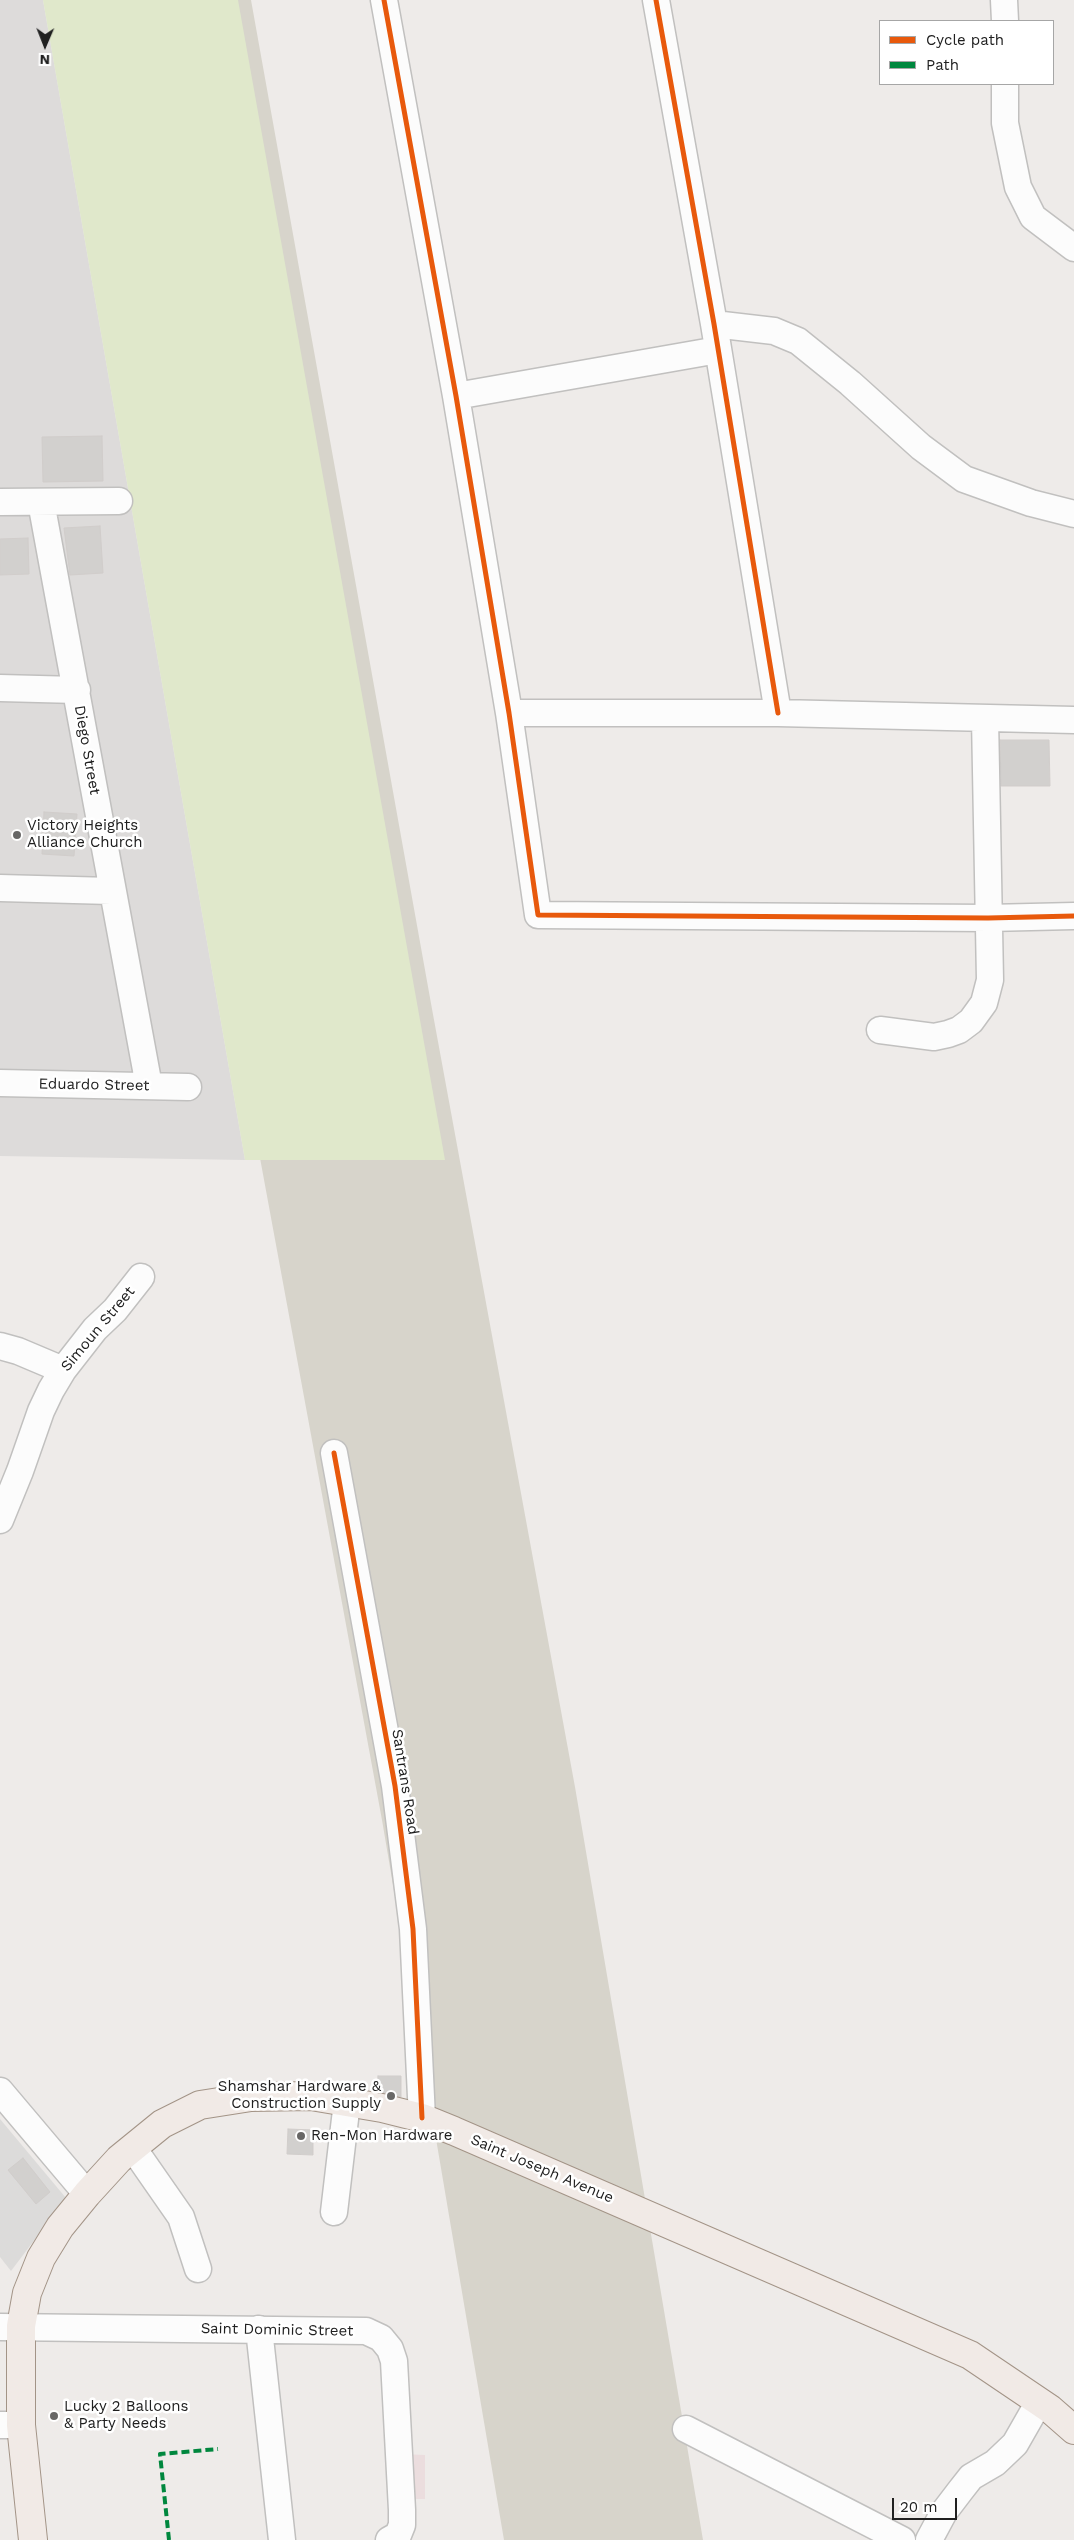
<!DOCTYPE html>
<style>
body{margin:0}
#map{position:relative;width:1074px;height:2540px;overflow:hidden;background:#eeebe9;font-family:"Work Sans",sans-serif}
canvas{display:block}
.legend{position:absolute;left:879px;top:20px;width:175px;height:65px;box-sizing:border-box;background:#fff;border:1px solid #a6a6a6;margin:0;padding:6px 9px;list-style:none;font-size:15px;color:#202020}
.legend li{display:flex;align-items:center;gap:10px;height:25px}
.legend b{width:25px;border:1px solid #a6a6a6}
.north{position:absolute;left:20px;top:20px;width:50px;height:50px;-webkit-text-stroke:4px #fff;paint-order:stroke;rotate:181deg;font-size:14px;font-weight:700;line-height:20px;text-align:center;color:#202020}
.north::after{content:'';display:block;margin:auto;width:18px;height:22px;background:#202020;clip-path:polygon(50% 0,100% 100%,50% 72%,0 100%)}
.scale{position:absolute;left:892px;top:2498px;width:65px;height:22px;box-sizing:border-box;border:2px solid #202020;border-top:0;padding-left:6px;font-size:15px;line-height:18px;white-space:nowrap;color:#202020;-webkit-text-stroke:4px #fff;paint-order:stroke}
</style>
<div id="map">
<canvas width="1074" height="2540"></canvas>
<ul class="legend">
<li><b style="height:6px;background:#e8590c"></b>Cycle path</li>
<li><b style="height:6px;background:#00873e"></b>Path</li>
</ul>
<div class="north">N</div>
<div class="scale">20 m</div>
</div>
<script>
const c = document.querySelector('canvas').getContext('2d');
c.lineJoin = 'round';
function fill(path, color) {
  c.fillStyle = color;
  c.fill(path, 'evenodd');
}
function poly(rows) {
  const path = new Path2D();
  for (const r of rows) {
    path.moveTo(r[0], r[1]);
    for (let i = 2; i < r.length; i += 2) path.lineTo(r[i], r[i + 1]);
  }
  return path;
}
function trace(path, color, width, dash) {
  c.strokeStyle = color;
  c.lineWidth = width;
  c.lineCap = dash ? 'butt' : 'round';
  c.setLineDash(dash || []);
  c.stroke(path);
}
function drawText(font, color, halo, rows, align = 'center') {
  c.font = font + ' "Work Sans",sans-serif';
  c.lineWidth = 5;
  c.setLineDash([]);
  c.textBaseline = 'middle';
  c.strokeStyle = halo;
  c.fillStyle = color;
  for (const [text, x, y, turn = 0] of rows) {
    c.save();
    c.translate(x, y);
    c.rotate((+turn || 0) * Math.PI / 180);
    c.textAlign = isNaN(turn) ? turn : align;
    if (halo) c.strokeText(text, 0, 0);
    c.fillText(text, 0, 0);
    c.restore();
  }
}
fill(poly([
 [0,0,43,0,245,1160,0,1156]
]), '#dddbda');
fill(poly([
 [402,2454,425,2455,425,2499,404,2499]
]), '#ebddde');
fill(poly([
 [0,2119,66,2198,11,2271,0,2257]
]), '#dcdbda');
fill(poly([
 [52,0,251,0,432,1009,575,1787,703,2540,504,2540,382,1820,239,1044]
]), '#d7d4cb');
fill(poly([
 [43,0,238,0,445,1160,245,1160]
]), '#e0e8cb');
const building = poly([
 [102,436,103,481,43,482,42,437,102,436],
 [100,526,103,573,70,575,64,528,100,526],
 [28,538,29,574,0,575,0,539,28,538],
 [1000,740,1049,740,1050,786,1001,786,1000,740],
 [44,812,77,814,74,856,42,854,44,812],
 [378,2076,401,2076,401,2097,377,2091,378,2076],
 [288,2129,313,2130,313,2155,287,2154,288,2129],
 [23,2158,50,2192,36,2204,8,2170,23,2158]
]);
fill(building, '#d2d0ce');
trace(building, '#d1cdcb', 1);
const minor = poly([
 [384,0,456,396,509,713,538,915,988,918,1074,916],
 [656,0,714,324,778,713],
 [1004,0,1005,21],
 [1005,84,1005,123,1018,187,1033,217,1074,248],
 [714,324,774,331,798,341,850,383,921,447,964,479,1031,503,1074,514],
 [456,396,718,350],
 [0,502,119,501],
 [41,502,149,1086],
 [0,688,77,690],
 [509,713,778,713,1074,720],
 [0,888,111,891],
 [880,1030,934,1037,948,1034,959,1030,971,1021,984,1003,990,980,985,718],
 [0,1083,188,1087],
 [0,1346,18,1351,63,1370],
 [334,1453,395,1786,413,1929,422,2118],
 [0,1520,20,1471,41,1411,51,1390,63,1370,95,1329,115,1310,141,1277],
 [0,2091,87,2194],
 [133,2148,181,2217,198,2269],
 [334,2212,347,2102],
 [0,2327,366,2331,381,2338,390,2349,394,2361,402,2510,402,2525,398,2535,389,2540],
 [259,2329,282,2540],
 [0,2425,21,2425],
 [686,2429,902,2540],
 [929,2540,944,2512,960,2491,971,2477,995,2463,1015,2444,1039,2402]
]);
const major = poly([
 [33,2540,21,2425,21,2326,27,2293,41,2258,60,2227,87,2194,119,2159,162,2124,200,2105,251,2097,311,2096,382,2108,422,2118,454,2131,970,2355,1050,2409,1074,2430]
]);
trace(minor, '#c1c0bf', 29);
trace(major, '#a39487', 30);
trace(minor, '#fcfcfc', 26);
trace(major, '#f1eae6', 28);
trace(poly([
 [169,2540,160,2454,218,2449]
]), '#00873e', 4, [8, 4]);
trace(poly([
 [384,0,456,396,509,713,538,915,988,918,1074,916],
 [656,0,714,324,778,713],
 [334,1453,395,1786,413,1929,422,2118]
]), '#e8590c', 5);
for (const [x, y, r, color] of [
 [17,835,5,"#686766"],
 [391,2096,5,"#686766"],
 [301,2136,5,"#686766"],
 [54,2416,5,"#686766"]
]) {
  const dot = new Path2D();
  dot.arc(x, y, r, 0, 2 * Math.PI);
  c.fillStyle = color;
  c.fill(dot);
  trace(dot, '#fff', 2);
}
drawText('15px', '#202020', '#fff', [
 ["Diego Street",87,750,80],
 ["Eduardo Street",94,1085,1],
 ["Simoun Street",98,1329,-50],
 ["Santrans Road",405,1782,81],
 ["Saint Joseph Avenue",542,2169,23],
 ["Saint Dominic Street",277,2330,1]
]);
drawText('15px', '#202020', '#fff', [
 ["Victory Heights",27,826],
 ["Alliance Church",27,843],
 ["Shamshar Hardware &",381,2087,"right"],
 ["Construction Supply",381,2104,"right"],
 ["Ren-Mon Hardware",311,2136],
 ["Lucky 2 Balloons",64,2407],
 ["& Party Needs",64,2424]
], 'left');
</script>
